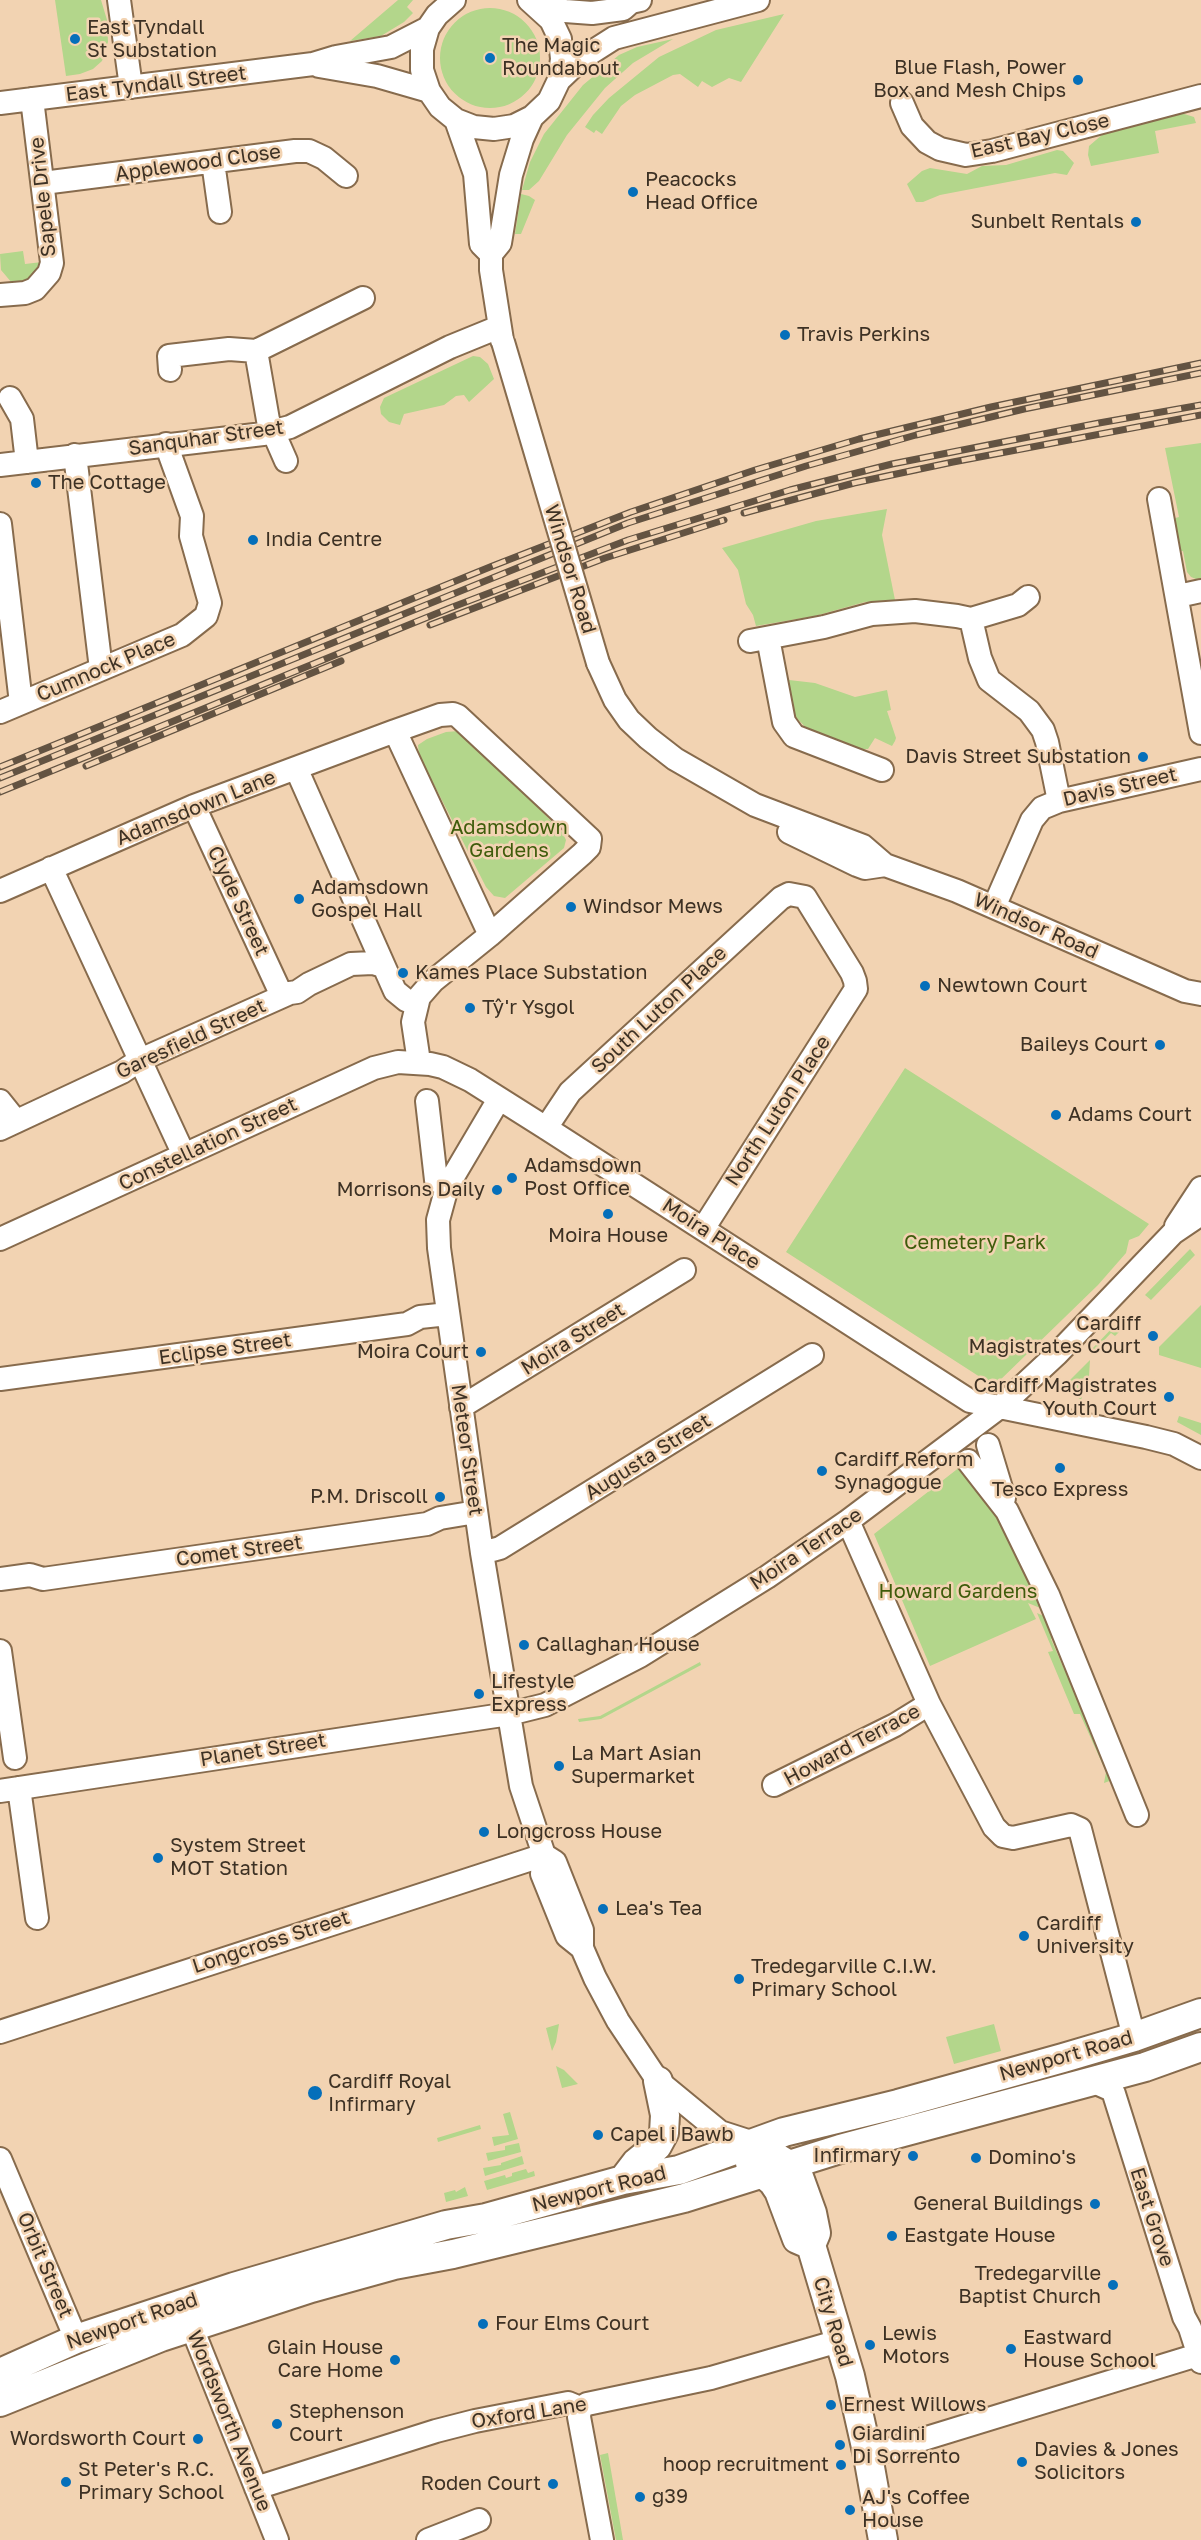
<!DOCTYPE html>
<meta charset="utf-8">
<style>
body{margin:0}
canvas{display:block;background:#f2d3b2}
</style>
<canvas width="1201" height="2540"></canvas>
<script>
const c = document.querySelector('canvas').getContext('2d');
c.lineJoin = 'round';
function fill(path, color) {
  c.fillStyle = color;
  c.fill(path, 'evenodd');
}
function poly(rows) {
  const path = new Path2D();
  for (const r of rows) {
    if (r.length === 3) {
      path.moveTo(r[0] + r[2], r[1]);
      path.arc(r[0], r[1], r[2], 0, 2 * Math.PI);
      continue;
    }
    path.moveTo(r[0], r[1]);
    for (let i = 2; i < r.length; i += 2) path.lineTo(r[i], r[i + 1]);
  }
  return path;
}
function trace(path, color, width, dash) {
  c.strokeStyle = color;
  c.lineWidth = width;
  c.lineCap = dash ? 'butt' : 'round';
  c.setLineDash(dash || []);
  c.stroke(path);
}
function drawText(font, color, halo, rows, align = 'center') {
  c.font = font + ' "Golos Text",sans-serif';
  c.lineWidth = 5;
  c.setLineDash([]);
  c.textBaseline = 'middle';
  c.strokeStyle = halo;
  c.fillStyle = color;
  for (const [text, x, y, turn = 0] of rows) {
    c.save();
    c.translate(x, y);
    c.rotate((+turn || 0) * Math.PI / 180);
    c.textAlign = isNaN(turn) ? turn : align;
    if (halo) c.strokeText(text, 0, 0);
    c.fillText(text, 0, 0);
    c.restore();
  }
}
fill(poly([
 [55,0,101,0,107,20,108,42,102,61,93,69,80,74,66,76],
 [398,0,413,0,407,7,413,13,404,22,381,36,350,41],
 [490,58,50],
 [784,14,741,82,729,78,712,87,702,81,698,87,680,74,673,75,635,95,621,106,602,134,596,130,594,133,585,127,593,115,609,98,659,57,716,30],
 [673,39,633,63,605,88,567,135,539,181,529,190,522,190,530,162,544,134,583,85,619,55,637,47],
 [1181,113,1194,117,1196,123,1155,131,1159,153,1091,166,1088,155,1089,146,1103,134],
 [1057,150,1063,151,1074,163,1067,175,1055,173,940,195,923,202,916,202,907,184,922,171,930,168,967,174,982,166,1006,165],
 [521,194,529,196,535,200,521,234,515,234],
 [23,251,25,264,42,262,41,268,26,283,12,283,1,270,0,254],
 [473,356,480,357,488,364,494,379,469,402,464,395,456,396,444,405,404,414,400,425,389,422,381,414,380,407,384,398],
 [1201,443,1201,578,1196,579,1191,577,1187,572,1183,551,1177,552,1172,519,1179,517,1165,448],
 [887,509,882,535,895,600,865,602,815,616,756,626,753,615,746,604,738,570,722,548,816,521],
 [789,680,815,683,855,697,887,690,891,710,887,711,896,738,895,741,892,746,875,738,868,749,858,749,807,729,794,715],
 [459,731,469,738,562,832,566,840,564,848,505,898,494,896,486,887,419,755,418,745,427,739,446,732],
 [905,1068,1149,1224,1139,1236,1129,1240,1126,1253,1098,1285,994,1386,786,1252],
 [1190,1249,1195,1255,1151,1300,1145,1295],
 [1201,1305,1201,1368,1159,1355,1159,1347],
 [1118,1322,1124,1327,1115,1336,1111,1333,1093,1352,1091,1350],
 [1090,1360,1089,1376,1081,1400,1067,1390,1066,1384],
 [1179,1416,1201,1423,1201,1435,1177,1422],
 [965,1463,1001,1513,1045,1610,1028,1603,1036,1619,930,1666,874,1534],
 [1037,1613,1046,1617,1055,1637,1051,1639,1064,1669,1068,1668,1115,1779,1104,1783,1106,1772,1080,1714,1074,1714,1048,1652,1053,1651],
 [700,1662,701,1665,601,1719,579,1722,578,1719,600,1716],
 [559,2024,556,2042,552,2051,546,2028],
 [994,2024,1001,2051,954,2064,946,2037],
 [556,2066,564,2070,578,2084,562,2088],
 [510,2112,518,2139,494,2146,492,2137,509,2135,503,2114],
 [480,2125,481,2129,438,2142,437,2138],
 [519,2143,521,2152,488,2161,486,2153,505,2150,505,2146],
 [522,2156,524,2164,485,2176,483,2168,501,2165,501,2163],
 [526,2169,528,2173,534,2171,535,2176,487,2190,484,2181,505,2175,506,2178,512,2176,512,2173],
 [465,2187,468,2196,446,2202,444,2193,455,2190,456,2192],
 [608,2453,623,2540,616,2540,600,2455]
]), '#b3d68b');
const minor = poly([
 [119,0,131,87],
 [454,0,437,15,428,28,422,49,422,70,429,91,440,107,456,120,474,127,494,129,514,126,532,117,549,101,559,80,562,59,560,39,551,20,529,0],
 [537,5,565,11,592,13,623,9,631,2,640,0],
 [319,66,377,76,429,91],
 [559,80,581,59,614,38,758,0],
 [0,103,313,64,336,57,391,47,428,28],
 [902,103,912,126,927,142,940,149,966,155,992,151,1201,96],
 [456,120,475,174,481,244,491,254,491,270,502,340],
 [213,162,220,212],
 [43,183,295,151,309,151,324,158,346,176],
 [491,254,500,243,511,175,522,139,532,117],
 [0,295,25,293,35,289,49,273,52,263,32,99],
 [170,370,169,356,229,349,256,351],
 [10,398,22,419,27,462],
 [75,455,101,669],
 [286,461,268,420,256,351,363,298],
 [0,465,263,434,290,427,450,347,499,327],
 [1159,499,1201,733],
 [0,524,21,703],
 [1178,596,1201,591],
 [971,619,1018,605,1028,597],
 [768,638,784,722,794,736,882,770],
 [750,641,824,627,872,614,915,611,957,616,971,619,980,658,989,680,1029,711,1043,730,1047,742,1059,801],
 [598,663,615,700,629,720,648,738,675,759,755,805,863,846,885,865,957,891,1185,991,1201,994],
 [0,712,182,635,206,616,210,603,191,536,192,516,166,444],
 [296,768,395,991,406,1000,416,1004],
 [194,806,282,996],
 [789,832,857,865,865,868,885,865],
 [51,868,184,1155],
 [0,891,194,806,395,731],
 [994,907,1032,820,1042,808,1059,801,1201,769],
 [419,1062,413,1022,419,997,433,981,490,935,582,854,589,847,590,839,458,716,453,714,440,715,395,731,490,935],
 [499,1099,447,1187,438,1220,439,1248,482,1553,521,1786,544,1855,542,1874,567,1936,582,1948],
 [0,1101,16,1121],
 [427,1101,436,1180,447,1187],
 [546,1128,570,1092,781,898,789,894,805,897,852,973,855,981,856,989,703,1229],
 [0,1129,122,1072,140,1060,290,993,297,992,309,984,351,964,373,963,383,966],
 [1176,1226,1201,1188],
 [0,1239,374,1068,398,1062,430,1064,443,1067,470,1080,546,1128,970,1401,1146,1437,1174,1444,1201,1458],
 [0,1379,407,1324,420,1317,448,1314],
 [461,1407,684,1270],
 [988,1445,1004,1498],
 [968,1461,1007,1511,1048,1595,1137,1815],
 [848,1521,929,1704,994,1827,1003,1836,1013,1838,1071,1825,1080,1829,1134,2037],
 [482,1553,500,1548,812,1355],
 [0,1579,30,1575,43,1579,427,1524,440,1518,476,1512],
 [0,1651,15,1758],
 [774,1785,895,1725,929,1704],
 [19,1788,37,1918],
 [0,1791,509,1714,545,1705,640,1656,767,1577,848,1521,1001,1406,1057,1354,1173,1233,1201,1214],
 [544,1855,555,1862,582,1930,582,1948,595,1978,618,2021,658,2081,720,2132,751,2142],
 [0,2032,544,1855],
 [1094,2082,1112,2090,1114,2094,1184,2317,1190,2328,1201,2362],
 [0,2159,76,2339],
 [186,2313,277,2540],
 [580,2408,587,2404,711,2378,839,2341],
 [580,2408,579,2417,602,2540],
 [868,2456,1201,2354],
 [256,2488,436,2431,475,2421,568,2403,580,2408],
 [428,2540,479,2520]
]);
const major = poly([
 [774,2156,789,2165,799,2177,812,2213,816,2233,811,2245,850,2376,868,2456,883,2540],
 [750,2163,773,2182,779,2191,797,2239,811,2245],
 [623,2180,636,2163,657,2146,664,2133,665,2115,658,2081],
 [0,2373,76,2339,234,2287,446,2225,486,2218,623,2180,679,2170,784,2132,898,2104,1063,2058,1134,2037,1201,2013],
 [0,2402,161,2337,311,2288,394,2265,453,2254,684,2198,840,2149,1145,2067,1201,2047]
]);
trace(minor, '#876b4d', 26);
trace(major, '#876b4d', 32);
trace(minor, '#fff', 22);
trace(major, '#fff', 28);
const rail = poly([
 [744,513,854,483,953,462,1201,415],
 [430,625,605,558,724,520],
 [86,766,341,661],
 [0,767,490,567,631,512,755,470,859,439,991,407,1201,363],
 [0,778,628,523,806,466,916,435,1024,409,1201,373],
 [0,792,450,608,628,540,790,490,892,464,1099,423,1201,405]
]);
trace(rail, '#635342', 7);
trace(rail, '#f2d3b2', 4.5, [14]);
const minorBridge = poly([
 [503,342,598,663]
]);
trace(minorBridge, '#876b4d', 26, []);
trace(minorBridge, '#fff', 22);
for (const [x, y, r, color] of [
 [75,39,6,"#056fba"],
 [490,58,6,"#056fba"],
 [1078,80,6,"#056fba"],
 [633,192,6,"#056fba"],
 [1136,222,6,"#056fba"],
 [785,335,6,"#056fba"],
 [36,483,6,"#056fba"],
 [253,540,6,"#056fba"],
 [1143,757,6,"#056fba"],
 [299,899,6,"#056fba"],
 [571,907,6,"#056fba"],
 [403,973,6,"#056fba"],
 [925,986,6,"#056fba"],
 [470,1008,6,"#056fba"],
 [1160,1045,6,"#056fba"],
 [1056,1115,6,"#056fba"],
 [512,1178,6,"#056fba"],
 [497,1190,6,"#056fba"],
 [608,1214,6,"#056fba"],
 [1153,1336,6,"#056fba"],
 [481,1352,6,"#056fba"],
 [1169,1397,6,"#056fba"],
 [1060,1468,6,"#056fba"],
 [822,1471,6,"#056fba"],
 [440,1497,6,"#056fba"],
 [524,1645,6,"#056fba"],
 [479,1694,6,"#056fba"],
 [559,1766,6,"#056fba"],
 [484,1832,6,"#056fba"],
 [158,1858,6,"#056fba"],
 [603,1909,6,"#056fba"],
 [1024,1936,6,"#056fba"],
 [739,1979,6,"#056fba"],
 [315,2093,8,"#056fba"],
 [598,2135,6,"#056fba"],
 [913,2156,6,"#056fba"],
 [976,2158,6,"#056fba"],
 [1095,2204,6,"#056fba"],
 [892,2236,6,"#056fba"],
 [1113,2285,6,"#056fba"],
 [483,2324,6,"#056fba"],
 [870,2345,6,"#056fba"],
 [1011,2349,6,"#056fba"],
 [395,2360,6,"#056fba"],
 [831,2405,6,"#056fba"],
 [277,2424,6,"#056fba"],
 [198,2439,6,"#056fba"],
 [840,2445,6,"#056fba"],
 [1022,2462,6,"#056fba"],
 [841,2465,6,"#056fba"],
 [66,2482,6,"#056fba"],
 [553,2484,6,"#056fba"],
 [640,2497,6,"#056fba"],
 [850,2510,6,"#056fba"]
]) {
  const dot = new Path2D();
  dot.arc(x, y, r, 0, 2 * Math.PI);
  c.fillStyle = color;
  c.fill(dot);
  trace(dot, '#f2d3b2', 2);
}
drawText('20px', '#3d3124', '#f2d3b2', [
 ["East Tyndall",87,28],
 ["St Substation",87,51],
 ["The Magic",502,46],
 ["Roundabout",502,69],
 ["Blue Flash, Power",1066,68,"right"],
 ["Box and Mesh Chips",1066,91,"right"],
 ["Peacocks",645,180],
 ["Head Office",645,203],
 ["Sunbelt Rentals",1124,222,"right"],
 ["Travis Perkins",797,335],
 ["The Cottage",48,483],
 ["India Centre",265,540],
 ["Davis Street Substation",1131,757,"right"],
 ["Adamsdown",311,888],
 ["Gospel Hall",311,911],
 ["Windsor Mews",583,907],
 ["Kames Place Substation",415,973],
 ["Newtown Court",937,986],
 ["Tŷ'r Ysgol",482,1008],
 ["Baileys Court",1148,1045,"right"],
 ["Adams Court",1068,1115],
 ["Adamsdown",524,1166],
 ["Post Office",524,1189],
 ["Morrisons Daily",485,1190,"right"],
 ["Moira House",608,1236,"center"],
 ["Cardiff",1141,1324,"right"],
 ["Magistrates Court",1141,1347,"right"],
 ["Moira Court",469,1352,"right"],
 ["Cardiff Magistrates",1157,1386,"right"],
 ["Youth Court",1157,1409,"right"],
 ["Cardiff Reform",834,1460],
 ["Synagogue",834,1483],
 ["Tesco Express",1060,1490,"center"],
 ["P.M. Driscoll",428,1497,"right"],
 ["Callaghan House",536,1645],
 ["Lifestyle",491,1682],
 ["Express",491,1705],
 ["La Mart Asian",571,1754],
 ["Supermarket",571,1777],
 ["Longcross House",496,1832],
 ["System Street",170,1846],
 ["MOT Station",170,1869],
 ["Lea's Tea",615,1909],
 ["Cardiff",1036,1924],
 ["University",1036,1947],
 ["Tredegarville C.I.W.",751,1967],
 ["Primary School",751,1990],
 ["Cardiff Royal",328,2082],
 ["Infirmary",328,2105],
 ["Capel i Bawb",610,2135],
 ["Infirmary",901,2156,"right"],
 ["Domino's",988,2158],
 ["General Buildings",1083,2204,"right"],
 ["Eastgate House",904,2236],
 ["Tredegarville",1101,2274,"right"],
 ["Baptist Church",1101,2297,"right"],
 ["Four Elms Court",495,2324],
 ["Lewis",882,2334],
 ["Motors",882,2357],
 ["Eastward",1023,2338],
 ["House School",1023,2361],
 ["Glain House",383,2348,"right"],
 ["Care Home",383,2371,"right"],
 ["Ernest Willows",843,2405],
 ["Stephenson",289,2412],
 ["Court",289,2435],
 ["Giardini",852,2434],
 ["Di Sorrento",852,2457],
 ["Wordsworth Court",186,2439,"right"],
 ["Davies & Jones",1034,2450],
 ["Solicitors",1034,2473],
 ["hoop recruitment",829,2465,"right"],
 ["St Peter's R.C.",78,2470],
 ["Primary School",78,2493],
 ["Roden Court",541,2484,"right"],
 ["g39",652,2497],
 ["AJ's Coffee",862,2498],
 ["House",862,2521]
], 'left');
drawText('20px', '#3d3124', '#f2d3b2', [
 ["East Tyndall Street",156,84,-7],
 ["East Bay Close",1040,136,-13],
 ["Applewood Close",198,163,-8],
 ["Sapele Drive",43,197,-96],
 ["Sanquhar Street",206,438,-8],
 ["Windsor Road",570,569,73],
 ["Cumnock Place",106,667,-23],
 ["Davis Street",1120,787,-13],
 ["Adamsdown Lane",196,808,-22],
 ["Clyde Street",238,901,65],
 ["Windsor Road",1036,926,24],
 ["South Luton Place",659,1010,-43],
 ["Garesfield Street",191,1039,-25],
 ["North Luton Place",778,1111,-57],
 ["Constellation Street",208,1144,-25],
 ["Moira Place",711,1234,33],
 ["Moira Street",573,1339,-32],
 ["Eclipse Street",225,1349,-8],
 ["Meteor Street",467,1450,82],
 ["Augusta Street",648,1457,-32],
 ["Moira Terrace",806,1549,-34],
 ["Comet Street",239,1551,-8],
 ["Howard Terrace",852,1745,-28],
 ["Planet Street",263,1750,-9],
 ["Longcross Street",271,1942,-18],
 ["Newport Road",1066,2056,-16],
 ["Newport Road",599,2189,-14],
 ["East Grove",1152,2217,72],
 ["Orbit Street",45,2265,67],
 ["Newport Road",132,2321,-19],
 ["City Road",833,2322,73],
 ["Oxford Lane",529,2413,-9],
 ["Wordsworth Avenue",229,2421,68]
]);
drawText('20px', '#3e5c0b', '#f2d3b2', [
 ["Adamsdown",509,828],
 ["Gardens",509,851],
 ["Cemetery Park",975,1243],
 ["Howard Gardens",958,1592]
]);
</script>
